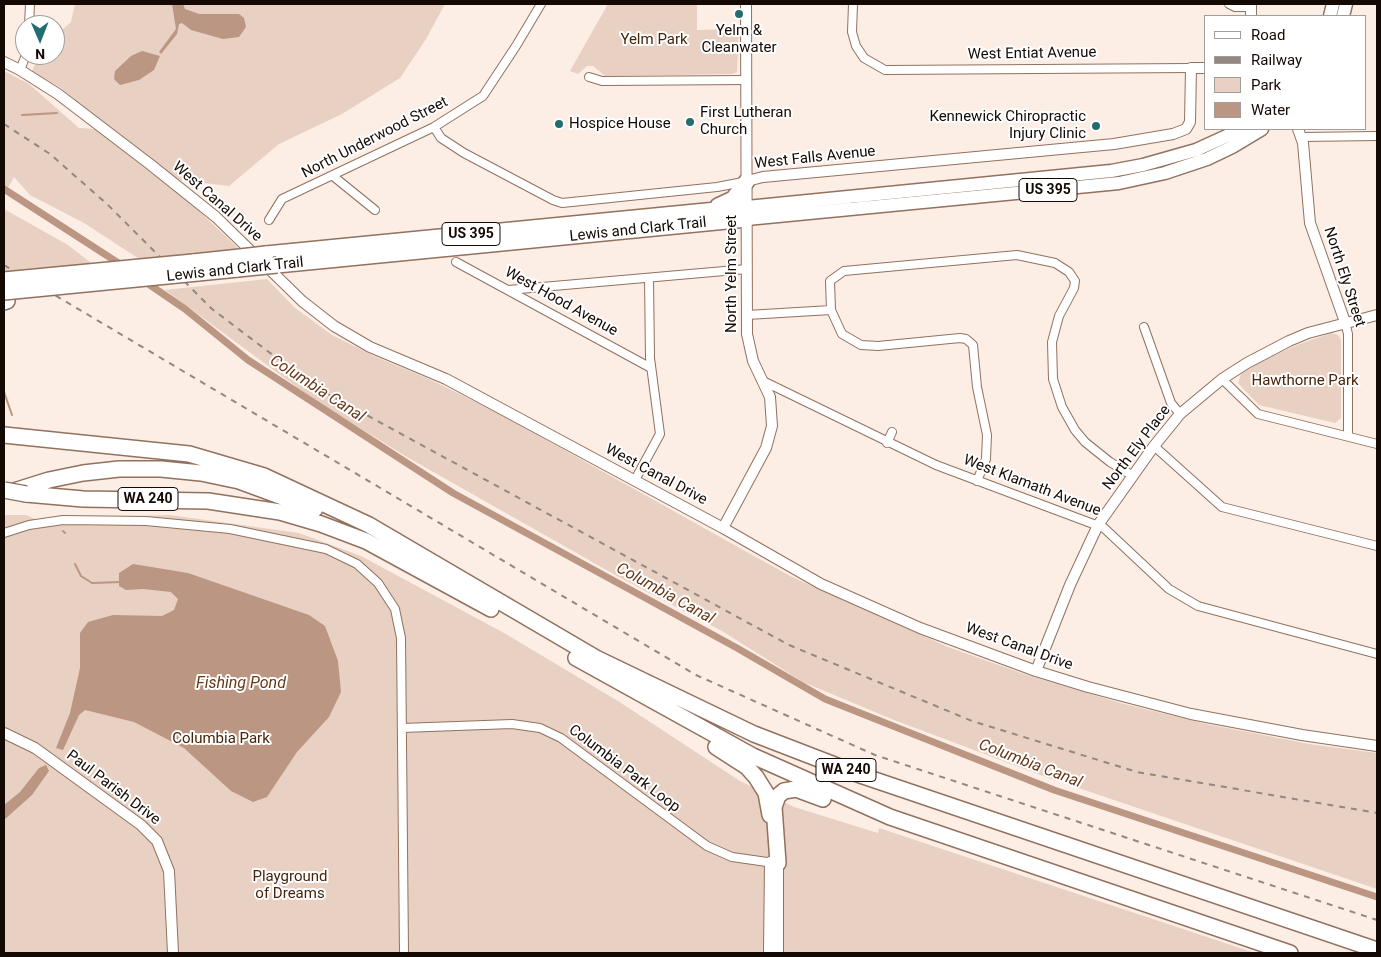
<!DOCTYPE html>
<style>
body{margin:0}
#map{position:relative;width:1381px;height:957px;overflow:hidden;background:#fcede5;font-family:Roboto,sans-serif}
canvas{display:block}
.frame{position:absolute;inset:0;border:5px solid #150904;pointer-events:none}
.legend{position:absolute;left:1204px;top:15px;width:162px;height:115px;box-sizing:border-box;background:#fff;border:1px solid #a19d9b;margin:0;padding:6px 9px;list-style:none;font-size:15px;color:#150904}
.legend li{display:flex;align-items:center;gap:10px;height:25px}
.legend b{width:25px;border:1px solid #a19d9b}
.north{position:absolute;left:15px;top:15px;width:50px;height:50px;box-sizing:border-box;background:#fff;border:1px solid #a19d9b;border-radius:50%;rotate:179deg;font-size:14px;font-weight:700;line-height:20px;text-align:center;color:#150904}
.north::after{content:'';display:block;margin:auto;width:18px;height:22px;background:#226d72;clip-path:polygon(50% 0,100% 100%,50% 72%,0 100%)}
</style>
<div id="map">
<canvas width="1381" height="957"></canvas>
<div class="frame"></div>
<ul class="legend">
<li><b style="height:6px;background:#fff"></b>Road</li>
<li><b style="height:6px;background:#948680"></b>Railway</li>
<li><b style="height:14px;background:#e8d0c2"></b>Park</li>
<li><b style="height:14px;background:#bb9682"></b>Water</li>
</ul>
<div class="north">N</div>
</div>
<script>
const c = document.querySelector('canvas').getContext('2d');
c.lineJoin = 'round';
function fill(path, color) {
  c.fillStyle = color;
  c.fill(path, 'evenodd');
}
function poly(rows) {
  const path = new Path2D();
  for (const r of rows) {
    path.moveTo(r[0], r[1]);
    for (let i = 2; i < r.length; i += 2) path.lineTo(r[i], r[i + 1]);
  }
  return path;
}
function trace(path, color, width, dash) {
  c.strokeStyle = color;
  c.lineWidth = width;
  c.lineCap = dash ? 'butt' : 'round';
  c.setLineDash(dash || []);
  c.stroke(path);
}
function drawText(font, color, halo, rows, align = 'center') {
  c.font = font + ' Roboto,sans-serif';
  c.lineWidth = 4;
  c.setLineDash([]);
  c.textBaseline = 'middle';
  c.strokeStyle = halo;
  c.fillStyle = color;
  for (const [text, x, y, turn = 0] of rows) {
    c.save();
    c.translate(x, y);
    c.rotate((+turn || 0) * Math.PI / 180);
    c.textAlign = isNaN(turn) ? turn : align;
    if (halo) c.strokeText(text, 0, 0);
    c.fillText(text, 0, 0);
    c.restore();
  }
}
fill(poly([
 [75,4,445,4,426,39,400,78,342,114,279,144,229,186,171,179,61,88,32,71,40,55,55,55,55,36,71,22],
 [608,4,697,4,697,30,739,29,737,72,733,74,605,76,593,66,587,66,578,74,570,71],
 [4,71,29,84,79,128,96,129,194,206,241,251,141,260,84,223,30,195,14,177,4,195],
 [4,209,68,245,95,266,4,274],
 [267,279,294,307,332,335,374,356,429,379,496,412,790,576,948,647,1024,674,1124,704,1207,724,1309,744,1377,753,1377,889,1046,777,894,720,803,682,722,631,617,576,407,457,313,399,165,290],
 [1331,333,1338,335,1341,340,1341,418,1335,423,1259,405,1238,383,1241,374,1262,361,1297,345],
 [4,515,26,515,35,519,170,515,299,533,361,556,504,633,618,701,740,781,794,807,878,833,879,828,1255,953,4,953]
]), '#e8d0c2');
fill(poly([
 [172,4,183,4,185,9,199,14,239,14,244,18,246,27,239,37,223,39,191,30,182,23,179,24,177,34,161,54,159,52,176,29],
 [142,51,160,56,154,70,139,80,120,85,114,79,115,71,131,56],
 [133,564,188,573,309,615,325,626,338,661,341,692,329,717,297,752,267,797,253,802,231,791,184,748,134,722,85,710,79,715,63,750,56,748,70,713,80,668,80,633,88,622,113,615,162,616,174,610,178,599,171,592,143,589,126,590,119,586,119,573],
 [46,765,49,771,32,795,4,820,4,805,20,792,39,768]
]), '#bb9682');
trace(poly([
 [22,115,57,113],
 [4,392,12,415],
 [63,531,65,533],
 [75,564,81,576,92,583,121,582]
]), '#bb9682', 2);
trace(poly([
 [4,189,123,266],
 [144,281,185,309,248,360,453,493,737,648,825,699,1054,790,1377,897]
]), '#bb9682', 7);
const minor = poly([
 [853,4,852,32,856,46,864,58,885,70,1191,68],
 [1229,4,1235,7,1251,7],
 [29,25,30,4],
 [20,70,26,55],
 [589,77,602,81,746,80],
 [434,127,441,138,464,153,553,200,562,203,717,187,743,182],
 [1301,137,1377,136],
 [333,176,375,210],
 [269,220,282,199,434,127,483,96,516,46,541,4],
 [456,262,651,368],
 [508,290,747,269],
 [831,310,842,334,861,345,878,346,960,338,966,339,973,345,977,387,987,435,986,459,977,481],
 [747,315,831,310,830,281,844,271,1017,255,1055,263,1069,272,1075,281,1074,288,1059,316,1052,342,1053,379,1062,407,1075,430,1085,442,1110,462,1133,476],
 [1345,322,1348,334,1348,436],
 [1144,327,1171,403,1180,414],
 [1222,379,1258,414,1377,444],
 [763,381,936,465,1104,528,1169,589,1198,606,1377,654],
 [887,443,892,432],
 [1154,446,1222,507,1377,546],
 [635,480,660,434,650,358,649,278],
 [4,533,29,525,63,520,146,521,230,529,326,549,357,564,378,583,395,609,401,638,404,953],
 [402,728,512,724,540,728,561,738,707,846,732,857,774,863]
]);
const tertiary = poly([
 [1251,4,1251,16],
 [4,62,20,70,58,94,151,165,216,217,302,301,334,326,370,347,446,379,723,528,821,584,920,628,1036,671,1088,687,1191,714,1302,735,1377,746],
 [1298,129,1303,143,1310,223,1345,322],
 [747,181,763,177,1114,144,1173,134,1186,129,1190,122,1191,68,1205,68],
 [723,528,766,448,772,426,770,397,753,361,747,334,746,4],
 [1036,671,1070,585,1098,525,1154,446,1180,414,1222,379,1247,363,1289,341,1308,333,1377,315],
 [4,733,35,748,141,825,157,841,169,871,173,953],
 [778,863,778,953],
 [769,953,770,862]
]);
const trunk = poly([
 [1330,16,1333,4],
 [1343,16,1346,4],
 [747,207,1111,171,1143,165,1196,150,1242,129],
 [747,219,1119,183,1165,173,1207,159,1232,147,1262,129]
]);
const motorway = poly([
 [718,206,733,199,747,181],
 [266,254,747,207],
 [193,262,240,257],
 [277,265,747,219],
 [198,273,238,269],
 [4,302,7,301],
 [4,435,189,454,264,476,369,525,596,658,754,734,863,776,1377,950],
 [14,491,49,480,83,473,119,469,161,469,201,473,239,481,315,509],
 [26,494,83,499,208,501,280,512,321,524,366,541,491,609],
 [576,658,753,756,890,817,1290,953],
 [716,747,747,767,756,777,766,793,770,815],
 [778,863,774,807,778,796,784,791,796,789,823,799]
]);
trace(minor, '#92715e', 10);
trace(tertiary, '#92715e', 12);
trace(trunk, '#92715e', 15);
trace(motorway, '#92715e', 18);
trace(minor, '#fff', 8);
trace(tertiary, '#fff', 10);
trace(trunk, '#fff', 12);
trace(motorway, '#fff', 15);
trace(poly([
 [4,124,50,154,107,204,212,309,315,387,789,645,972,721,1137,772,1377,813],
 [4,265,696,675,875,755,1377,920]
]), '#948680', 2, [6, 6]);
const motorwayBridge = poly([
 [240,257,266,254],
 [238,269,277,265],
 [4,280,193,262],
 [4,292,198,273],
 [4,490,26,494]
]);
trace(motorwayBridge, '#92715e', 18, []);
trace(motorwayBridge, '#fff', 15);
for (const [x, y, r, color] of [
 [739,14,5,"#226d72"],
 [690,122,5,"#226d72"],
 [559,124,5,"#226d72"],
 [1096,126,5,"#226d72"]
]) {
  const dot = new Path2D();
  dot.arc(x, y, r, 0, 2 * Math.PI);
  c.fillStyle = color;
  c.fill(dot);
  trace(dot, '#fff', 2);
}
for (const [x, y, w] of [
 [1048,190,58],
 [471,234,58],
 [148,499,60],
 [846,770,60]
]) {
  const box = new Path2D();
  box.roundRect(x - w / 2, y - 11.5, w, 23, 4);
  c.fillStyle = '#fff';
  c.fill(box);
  trace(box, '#150904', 1);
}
drawText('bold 14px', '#150904', null, [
 ["US 395",1048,190],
 ["US 395",471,234],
 ["WA 240",148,499],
 ["WA 240",846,770]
]);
drawText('15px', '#150904', '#fff', [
 ["Yelm &",739,31,"center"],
 ["Cleanwater",739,48,"center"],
 ["First Lutheran",700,113],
 ["Church",700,130],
 ["Kennewick Chiropractic",1086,117,"right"],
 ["Injury Clinic",1086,134,"right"],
 ["Hospice House",569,124]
], 'left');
drawText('15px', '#48230a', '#fff', [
 ["Yelm Park",654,40],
 ["Hawthorne Park",1305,381],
 ["Columbia Park",221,739],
 ["Playground",290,877],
 ["of Dreams",290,894]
]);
drawText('15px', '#150904', '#fff', [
 ["West Entiat Avenue",1032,54,-1],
 ["North Underwood Street",375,138,-27],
 ["West Falls Avenue",815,158,-6],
 ["West Canal Drive",217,202,41],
 ["Lewis and Clark Trail",638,230,-6],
 ["Lewis and Clark Trail",235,270,-6],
 ["North Yelm Street",732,274,-90],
 ["North Ely Street",1344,277,72],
 ["West Hood Avenue",561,302,29],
 ["North Ely Place",1137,448,-53],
 ["West Canal Drive",656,475,28],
 ["West Klamath Avenue",1032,486,21],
 ["West Canal Drive",1019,647,20],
 ["Columbia Park Loop",624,769,37],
 ["Paul Parish Drive",113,788,37]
]);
drawText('italic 16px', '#683717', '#fff', [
 ["Columbia Canal",317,389,33],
 ["Columbia Canal",665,594,29],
 ["Fishing Pond",241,684],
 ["Columbia Canal",1030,764,21]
]);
</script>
